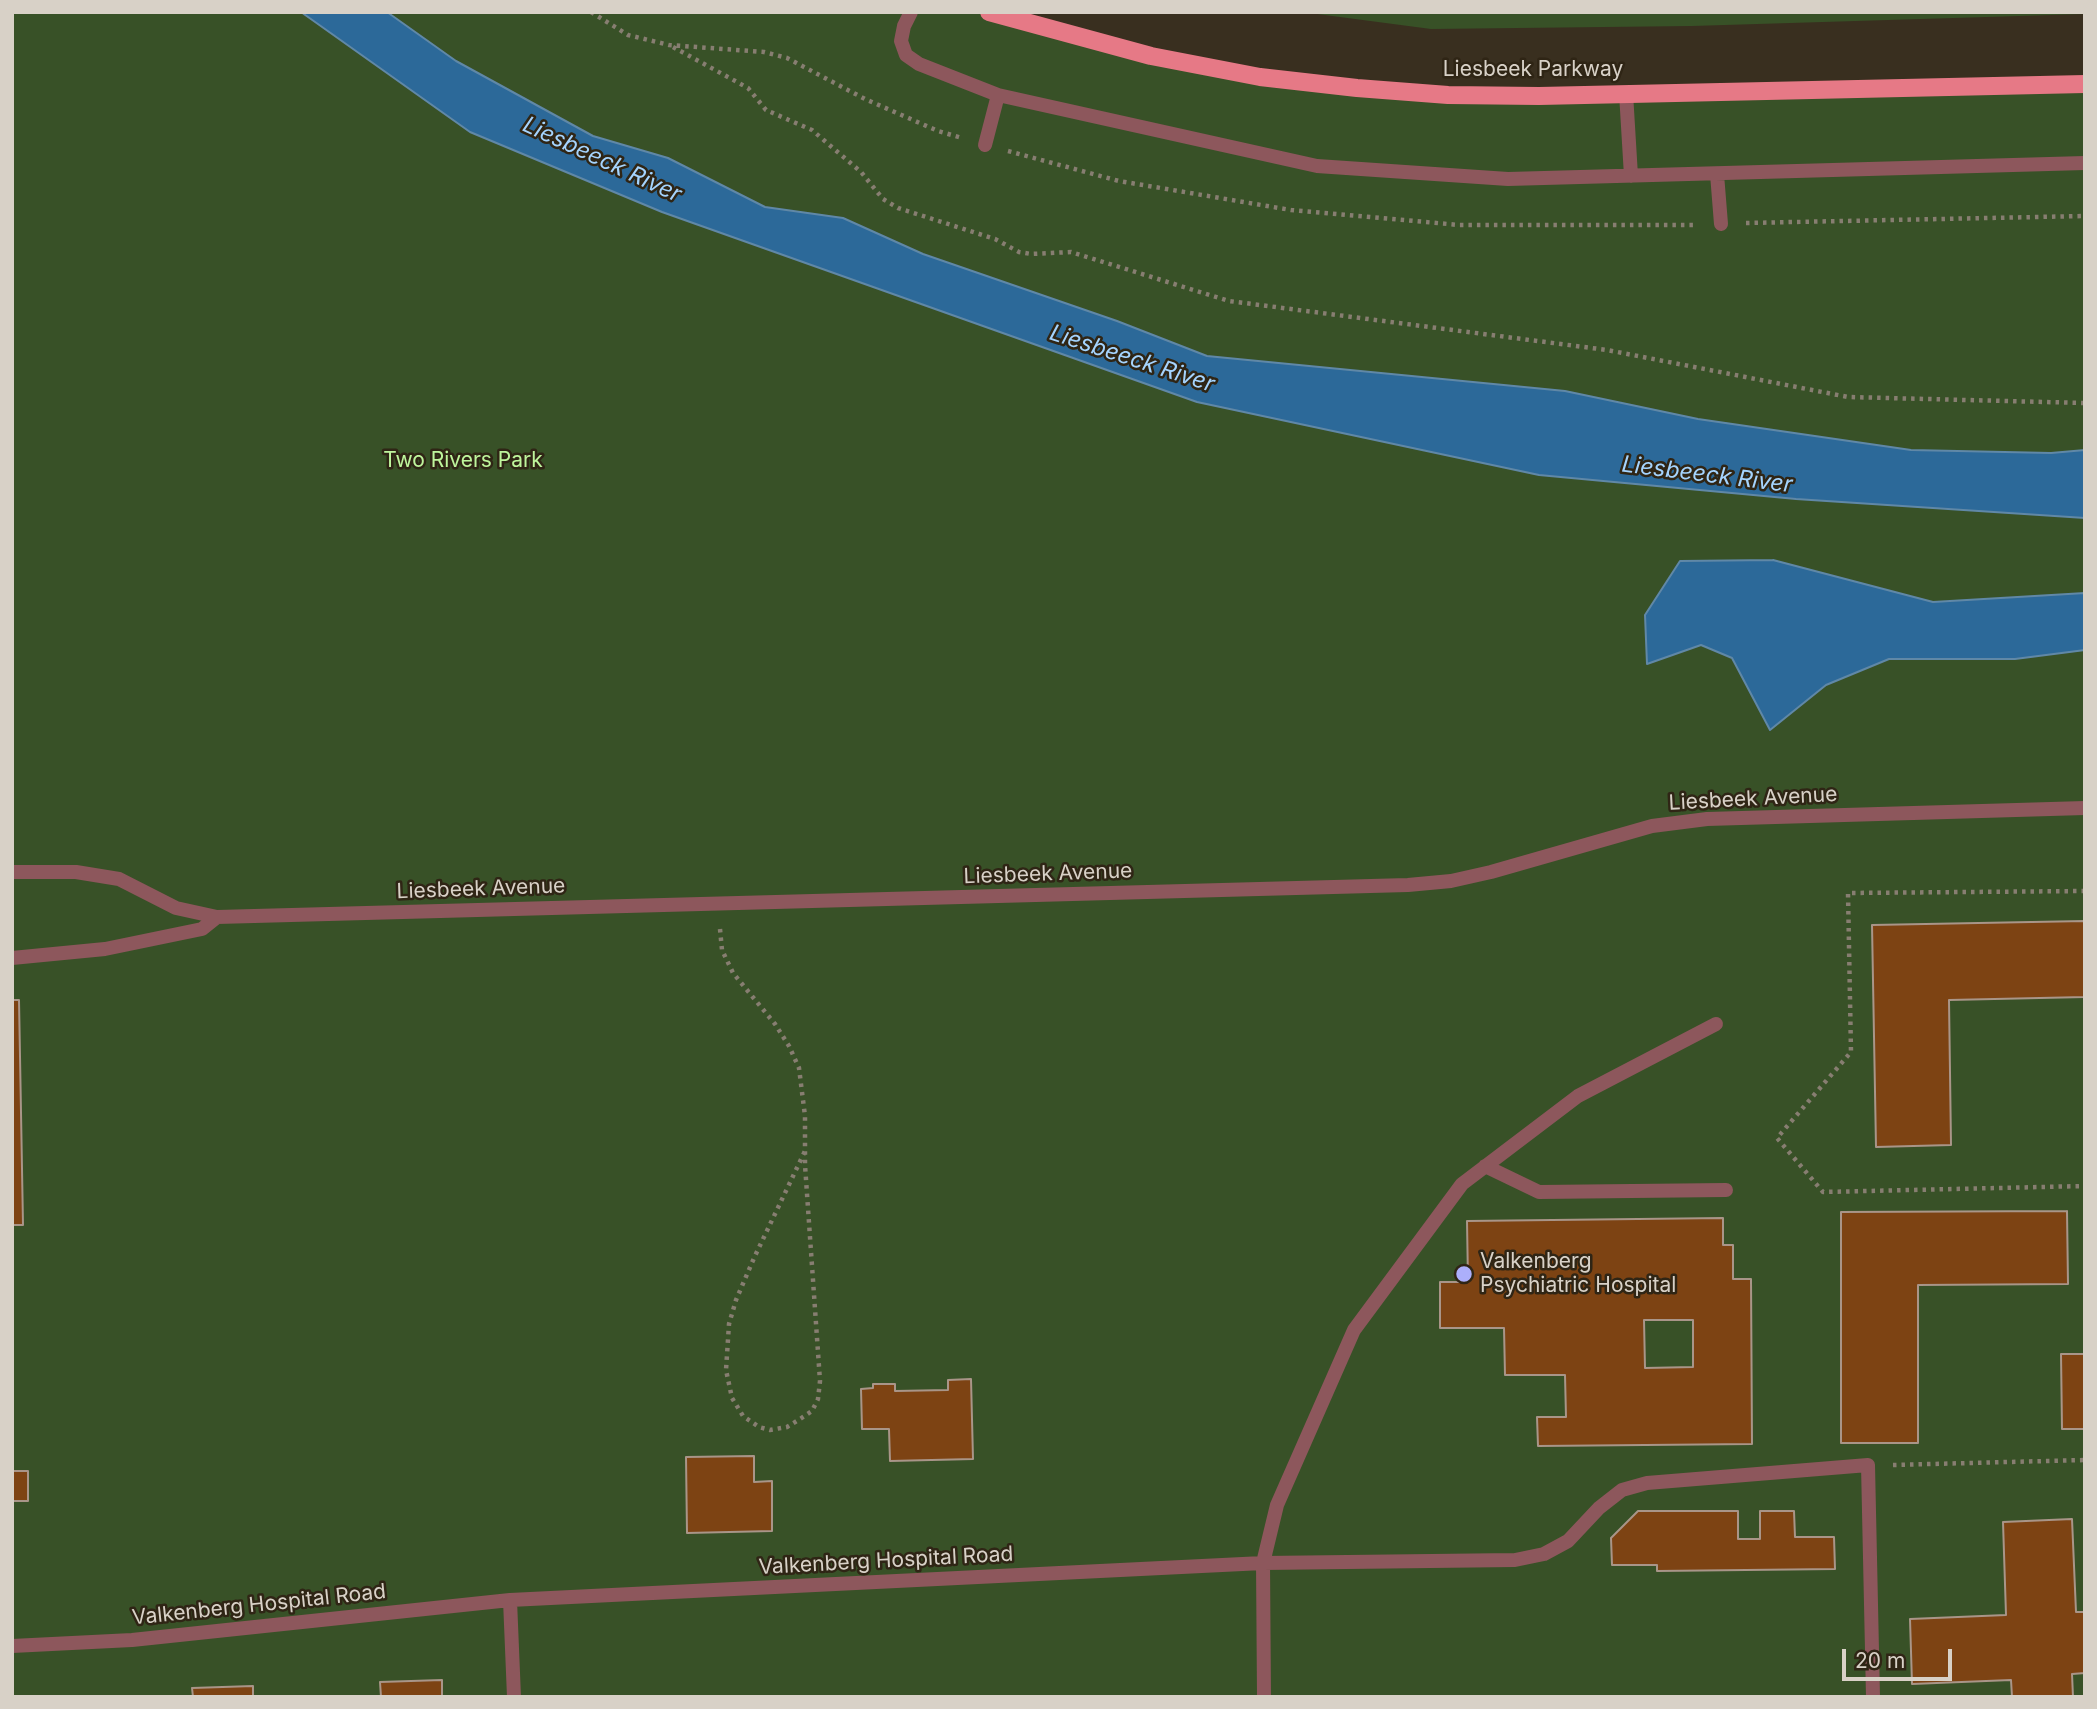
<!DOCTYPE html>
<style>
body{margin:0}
#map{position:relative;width:2097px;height:1709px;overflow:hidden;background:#392f1f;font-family:Inter,sans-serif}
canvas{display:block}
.frame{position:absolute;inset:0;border:14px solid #d8d1c7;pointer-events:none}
.scale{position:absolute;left:1842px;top:1649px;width:110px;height:32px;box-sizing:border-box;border:4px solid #d8d1c7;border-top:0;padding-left:9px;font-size:21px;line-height:24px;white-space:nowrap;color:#d8d1c7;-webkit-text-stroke:5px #2f2515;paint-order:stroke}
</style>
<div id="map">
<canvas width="2097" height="1709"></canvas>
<div class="frame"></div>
<div class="scale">20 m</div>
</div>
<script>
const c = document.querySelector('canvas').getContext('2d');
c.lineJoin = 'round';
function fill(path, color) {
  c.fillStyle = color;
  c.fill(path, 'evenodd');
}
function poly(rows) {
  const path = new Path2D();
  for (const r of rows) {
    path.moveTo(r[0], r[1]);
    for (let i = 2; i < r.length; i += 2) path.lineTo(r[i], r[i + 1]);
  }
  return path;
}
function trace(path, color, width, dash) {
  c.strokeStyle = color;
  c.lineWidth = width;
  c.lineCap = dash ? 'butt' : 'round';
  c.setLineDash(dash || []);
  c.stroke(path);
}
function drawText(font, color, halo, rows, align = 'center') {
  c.font = font + ' Inter,sans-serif';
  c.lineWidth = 5;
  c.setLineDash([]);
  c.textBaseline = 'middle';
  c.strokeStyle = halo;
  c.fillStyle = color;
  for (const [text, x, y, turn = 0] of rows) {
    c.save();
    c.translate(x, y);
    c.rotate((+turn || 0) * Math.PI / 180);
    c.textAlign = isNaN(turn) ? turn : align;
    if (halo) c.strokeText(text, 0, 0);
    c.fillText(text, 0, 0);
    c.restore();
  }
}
fill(poly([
 [12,12,989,12,1151,56,1448,95,2085,84,2085,1697,12,1697],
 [1302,12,2085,12,2085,14,1692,26,1431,29]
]), '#385127');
const water = poly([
 [301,12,387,12,456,61,593,136,668,158,765,207,843,218,923,254,1117,321,1207,356,1565,391,1698,419,1911,450,2051,453,2085,450,2085,518,1796,499,1539,475,1197,402,662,212,470,132,301,12],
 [1773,560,1933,602,2085,593,2085,650,2015,659,1889,659,1826,685,1770,730,1732,658,1701,645,1647,664,1645,615,1680,561,1773,560]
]);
fill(water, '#2c6999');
trace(water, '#6088a7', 2);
const building = poly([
 [2085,921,2085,997,1949,1000,1951,1145,1876,1147,1872,925,2085,921],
 [12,1000,19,1000,23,1225,12,1225,12,1000],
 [2067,1211,2068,1284,1918,1285,1918,1443,1841,1443,1841,1212,2067,1211],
 [1723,1218,1723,1245,1733,1245,1733,1279,1751,1279,1752,1444,1538,1446,1537,1417,1566,1417,1565,1375,1505,1375,1504,1328,1440,1328,1440,1282,1468,1282,1467,1221,1723,1218],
 [1644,1320,1693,1320,1693,1367,1645,1368,1644,1320],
 [2061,1354,2085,1354,2085,1429,2062,1429,2061,1354],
 [971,1379,973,1459,890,1461,889,1429,862,1429,861,1389,873,1388,873,1384,895,1384,895,1391,948,1390,948,1380,971,1379],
 [754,1456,754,1482,772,1481,772,1531,687,1533,686,1457,754,1456],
 [12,1471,28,1471,28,1501,12,1501,12,1471],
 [1638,1511,1738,1511,1738,1539,1760,1539,1760,1511,1794,1511,1795,1537,1834,1537,1835,1569,1657,1571,1657,1565,1612,1565,1611,1538,1638,1511],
 [2072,1519,2076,1612,2085,1612,2085,1673,2072,1674,2073,1697,2012,1697,2011,1680,1912,1684,1910,1619,2006,1615,2003,1522,2072,1519],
 [442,1680,442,1697,381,1697,380,1682,442,1680],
 [253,1686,253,1697,193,1697,192,1688,253,1686]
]);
fill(building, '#7d4313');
trace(building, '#a99588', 2);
trace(poly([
 [591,12,628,35,669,45,764,52,787,58,865,99,938,131,962,138],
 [673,47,748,88,766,110,812,130,861,172,883,199,898,208,995,239,1019,252,1031,254,1071,252,1229,301,1607,350,1848,397,2085,403],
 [1008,151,1119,181,1291,210,1459,225,1695,225],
 [1746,223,2085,216],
 [2085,891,1848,893,1851,1052,1777,1138,1823,1192,2085,1186],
 [720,929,722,950,733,973,775,1024,789,1046,799,1068,805,1116,805,1165,820,1381,818,1399,812,1411,800,1419,787,1427,770,1430,759,1427,743,1416,732,1398,726,1370,729,1324,736,1300,754,1258,805,1151],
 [1893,1465,2085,1460]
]), '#877e71', 4.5, [3.5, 5]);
trace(poly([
 [911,12,904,26,901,41,906,55,919,64,998,95,1317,166,1508,179,2085,163],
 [1626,93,1631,176],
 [985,145,998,95],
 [1717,174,1721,224],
 [12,872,76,872,119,879,176,908,217,917,1408,885,1451,881,1491,872,1652,826,1707,819,2085,808],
 [12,958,105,949,202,929,217,917],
 [1485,1166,1539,1192,1726,1190],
 [510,1600,514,1697],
 [12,1646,132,1640,510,1600,1263,1563,1515,1560,1544,1554,1568,1541,1599,1508,1622,1490,1647,1483,1868,1465,1873,1697],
 [1264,1697,1263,1563,1277,1505,1354,1330,1462,1184,1578,1096,1716,1024]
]), '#8d575c', 14);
trace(poly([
 [989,12,1151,56,1260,77,1357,88,1448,95,1539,96,2085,84]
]), '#e67986', 18);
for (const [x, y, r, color] of [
 [1464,1274,9,"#acaffb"]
]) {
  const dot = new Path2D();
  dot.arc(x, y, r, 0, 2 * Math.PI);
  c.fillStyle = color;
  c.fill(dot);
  trace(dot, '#2f2515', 2.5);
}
drawText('21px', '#d8d1c7', '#2f2515', [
 ["Liesbeek Parkway",1533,70],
 ["Liesbeek Avenue",1753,799,-3],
 ["Liesbeek Avenue",1048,874,-2],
 ["Liesbeek Avenue",481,889,-2],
 ["Valkenberg Hospital Road",886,1561,-3],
 ["Valkenberg Hospital Road",259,1605,-6]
]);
drawText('21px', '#bef59c', '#2f2515', [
 ["Two Rivers Park",463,461]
]);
drawText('21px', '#d8d1c7', '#2f2515', [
 ["Valkenberg",1480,1262],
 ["Psychiatric Hospital",1480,1286]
], 'left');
drawText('italic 23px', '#a5d4fe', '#2f2515', [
 ["Liesbeeck River",602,160,25],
 ["Liesbeeck River",1132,359,18],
 ["Liesbeeck River",1707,475,7]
]);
</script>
